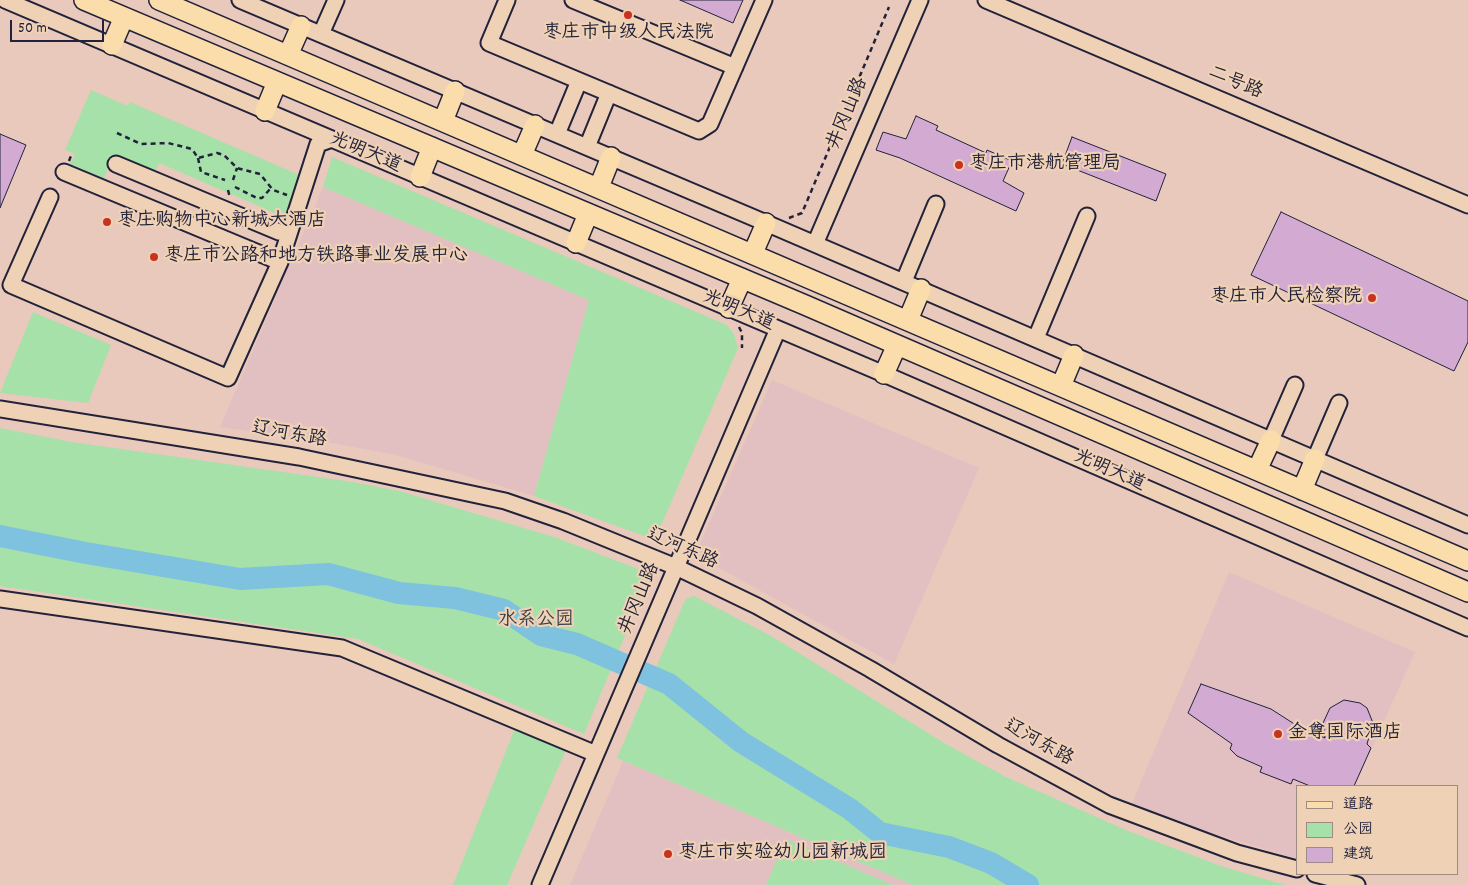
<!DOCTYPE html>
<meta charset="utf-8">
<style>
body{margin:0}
#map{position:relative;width:1468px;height:885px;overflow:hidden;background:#e9c9bb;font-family:Dekko,"LXGW WenKai TC",sans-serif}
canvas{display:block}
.legend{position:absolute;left:1296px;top:785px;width:162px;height:90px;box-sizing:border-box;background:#efd1b5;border:1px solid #9d8b84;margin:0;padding:6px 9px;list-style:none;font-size:15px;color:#22223b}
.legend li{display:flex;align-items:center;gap:10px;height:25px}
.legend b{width:25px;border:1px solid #9d8b84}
.scale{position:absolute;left:10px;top:20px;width:94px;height:22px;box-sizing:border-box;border:2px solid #22223b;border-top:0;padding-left:6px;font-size:15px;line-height:18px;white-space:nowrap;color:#22223b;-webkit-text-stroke:4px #efd1b5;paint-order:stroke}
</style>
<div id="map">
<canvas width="1468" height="885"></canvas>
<ul class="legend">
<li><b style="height:6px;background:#faddab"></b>道路</li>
<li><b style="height:14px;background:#a5e1a8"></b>公园</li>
<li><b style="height:14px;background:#d3abd2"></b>建筑</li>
</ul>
<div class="scale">50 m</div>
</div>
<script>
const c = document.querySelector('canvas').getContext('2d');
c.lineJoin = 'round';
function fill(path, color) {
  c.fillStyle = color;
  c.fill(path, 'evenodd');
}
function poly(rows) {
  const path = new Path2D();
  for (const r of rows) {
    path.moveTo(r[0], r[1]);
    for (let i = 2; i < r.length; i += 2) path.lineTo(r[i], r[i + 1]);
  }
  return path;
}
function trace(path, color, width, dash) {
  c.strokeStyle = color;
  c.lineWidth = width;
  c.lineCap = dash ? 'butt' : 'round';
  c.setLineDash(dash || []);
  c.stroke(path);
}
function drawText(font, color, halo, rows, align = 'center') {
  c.font = font + ' Dekko,"LXGW WenKai TC",sans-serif';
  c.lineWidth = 4.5;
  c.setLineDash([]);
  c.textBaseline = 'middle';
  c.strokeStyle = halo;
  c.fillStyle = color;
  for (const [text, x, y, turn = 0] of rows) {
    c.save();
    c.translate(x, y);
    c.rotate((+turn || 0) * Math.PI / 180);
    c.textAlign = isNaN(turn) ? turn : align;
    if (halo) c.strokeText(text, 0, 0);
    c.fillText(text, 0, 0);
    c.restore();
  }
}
fill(poly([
 [323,187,589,300,534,496,396,455,316,440,220,427],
 [772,380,979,468,894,664,695,555],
 [1229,572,1415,652,1355,786,1297,786,1297,859,1130,808],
 [623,761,913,885,570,885]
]), '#e2c0c2');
fill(poly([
 [91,90,128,106,130,102,311,180,291,220,159,163,155,172,114,155,103,180,69,166,75,154,65,150],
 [332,157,727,325,734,334,738,348,660,528,654,534,644,536,534,496,589,300,323,187],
 [33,312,111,345,88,403,0,393],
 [0,428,72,442,353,482,399,491,554,537,636,568,642,572,645,579,644,590,584,734,358,639,0,586],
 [694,596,773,637,944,743,1006,777,1128,831,1221,866,1285,885,913,885,617,758,683,605,686,599],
 [517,723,568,745,507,885,453,885],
 [786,839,893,885,766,885]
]), '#a5e1a8');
trace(poly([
 [0,536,86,553,240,579,328,574,399,593,455,598,504,610,541,635,577,644,669,684,741,742,850,809,880,833,949,847,991,863,1028,885]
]), '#7ec2df', 22);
const building = poly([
 [680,0,743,0,733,23,680,0],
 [916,116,938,126,936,130,986,153,987,150,1012,161,1003,181,1024,193,1016,211,900,158,876,150,883,132,906,139,916,116],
 [0,134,26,145,0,208,0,134],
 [1072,137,1166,174,1156,201,1062,164,1072,137],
 [1281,212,1468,301,1468,342,1454,371,1251,275,1281,212],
 [1201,684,1271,709,1299,727,1325,738,1323,723,1330,708,1344,700,1360,703,1367,708,1373,723,1367,744,1371,748,1354,786,1310,786,1293,779,1291,784,1260,772,1262,767,1237,756,1230,749,1232,744,1188,713,1201,684]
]);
fill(building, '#d3abd2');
trace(building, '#22223b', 1);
const minor = poly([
 [5,0,884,374,1468,628],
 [240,0,766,223,1468,525],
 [507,0,489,43,699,131,710,124,764,0],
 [573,0,735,67],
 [986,0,1468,205],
 [321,34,336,0],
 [557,134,579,81],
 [587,147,609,93],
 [116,164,279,232],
 [64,172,280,262],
 [50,197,11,285,228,378,280,262,318,144,332,139],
 [815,244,920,0],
 [904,281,936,204],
 [1036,338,1087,216],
 [0,409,299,457,505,501,563,521,676,567,757,606,870,669,998,745,1109,805,1237,853,1297,869],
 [1271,440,1295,385],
 [1315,459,1339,403],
 [0,599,342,648,596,754],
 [1315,874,1357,885],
 [540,885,778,329]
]);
const major = poly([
 [84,0,805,305,1468,592],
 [159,0,1468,561],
 [112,45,124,17],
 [288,55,301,26],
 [265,111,277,82],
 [443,121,455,91],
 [522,155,535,125],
 [420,177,432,147],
 [599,187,611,157],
 [576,243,588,214],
 [753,253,766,223],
 [729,308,742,279],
 [908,320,921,289],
 [884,374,897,345],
 [1061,386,1074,355],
 [1257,470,1271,440],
 [1302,490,1315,459]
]);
trace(minor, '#22223b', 19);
trace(major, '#22223b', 22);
trace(poly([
 [117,133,141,144,168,143,192,149,198,158,217,153,224,155,237,168,260,174,273,190,287,195],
 [198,158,201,172,225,180],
 [69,161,72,153],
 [233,180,237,168],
 [235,187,257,198,262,198,271,188],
 [228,190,230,198],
 [789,218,802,213,889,7],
 [739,327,742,333,742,348]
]), '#22223b', 2.5, [5, 4]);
trace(minor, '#efd1b5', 15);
trace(major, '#faddab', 19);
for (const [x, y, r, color] of [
 [628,15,5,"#c8321e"],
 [959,165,5,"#c8321e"],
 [107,222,5,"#c8321e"],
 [154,257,5,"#c8321e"],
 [1372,298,5,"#c8321e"],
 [1278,734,5,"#c8321e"],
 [668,854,5,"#c8321e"]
]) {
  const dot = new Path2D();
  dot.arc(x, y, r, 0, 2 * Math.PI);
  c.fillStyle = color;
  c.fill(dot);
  trace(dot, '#efd1b5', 2);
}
drawText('19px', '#22223b', '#efd1b5', [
 ["枣庄市中级人民法院",628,34,"center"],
 ["枣庄市港航管理局",969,165],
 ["枣庄购物中心新城大酒店",117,222],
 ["枣庄市公路和地方铁路事业发展中心",164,257],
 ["枣庄市人民检察院",1362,298,"right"],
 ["金尊国际酒店",1288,734],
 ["枣庄市实验幼儿园新城园",678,854]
], 'left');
drawText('19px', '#22223b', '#efd1b5', [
 ["二号路",1235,84,23],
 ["井冈山路",849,114,-67],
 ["光明大道",365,154,23],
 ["光明大道",738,312,23],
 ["辽河东路",289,436,10],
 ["光明大道",1109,472,24],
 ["辽河东路",682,550,24],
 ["井冈山路",641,599,-67],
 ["辽河东路",1038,744,29]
]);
drawText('19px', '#363f4b', '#efd1b5', [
 ["水系公园",536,621]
]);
</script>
